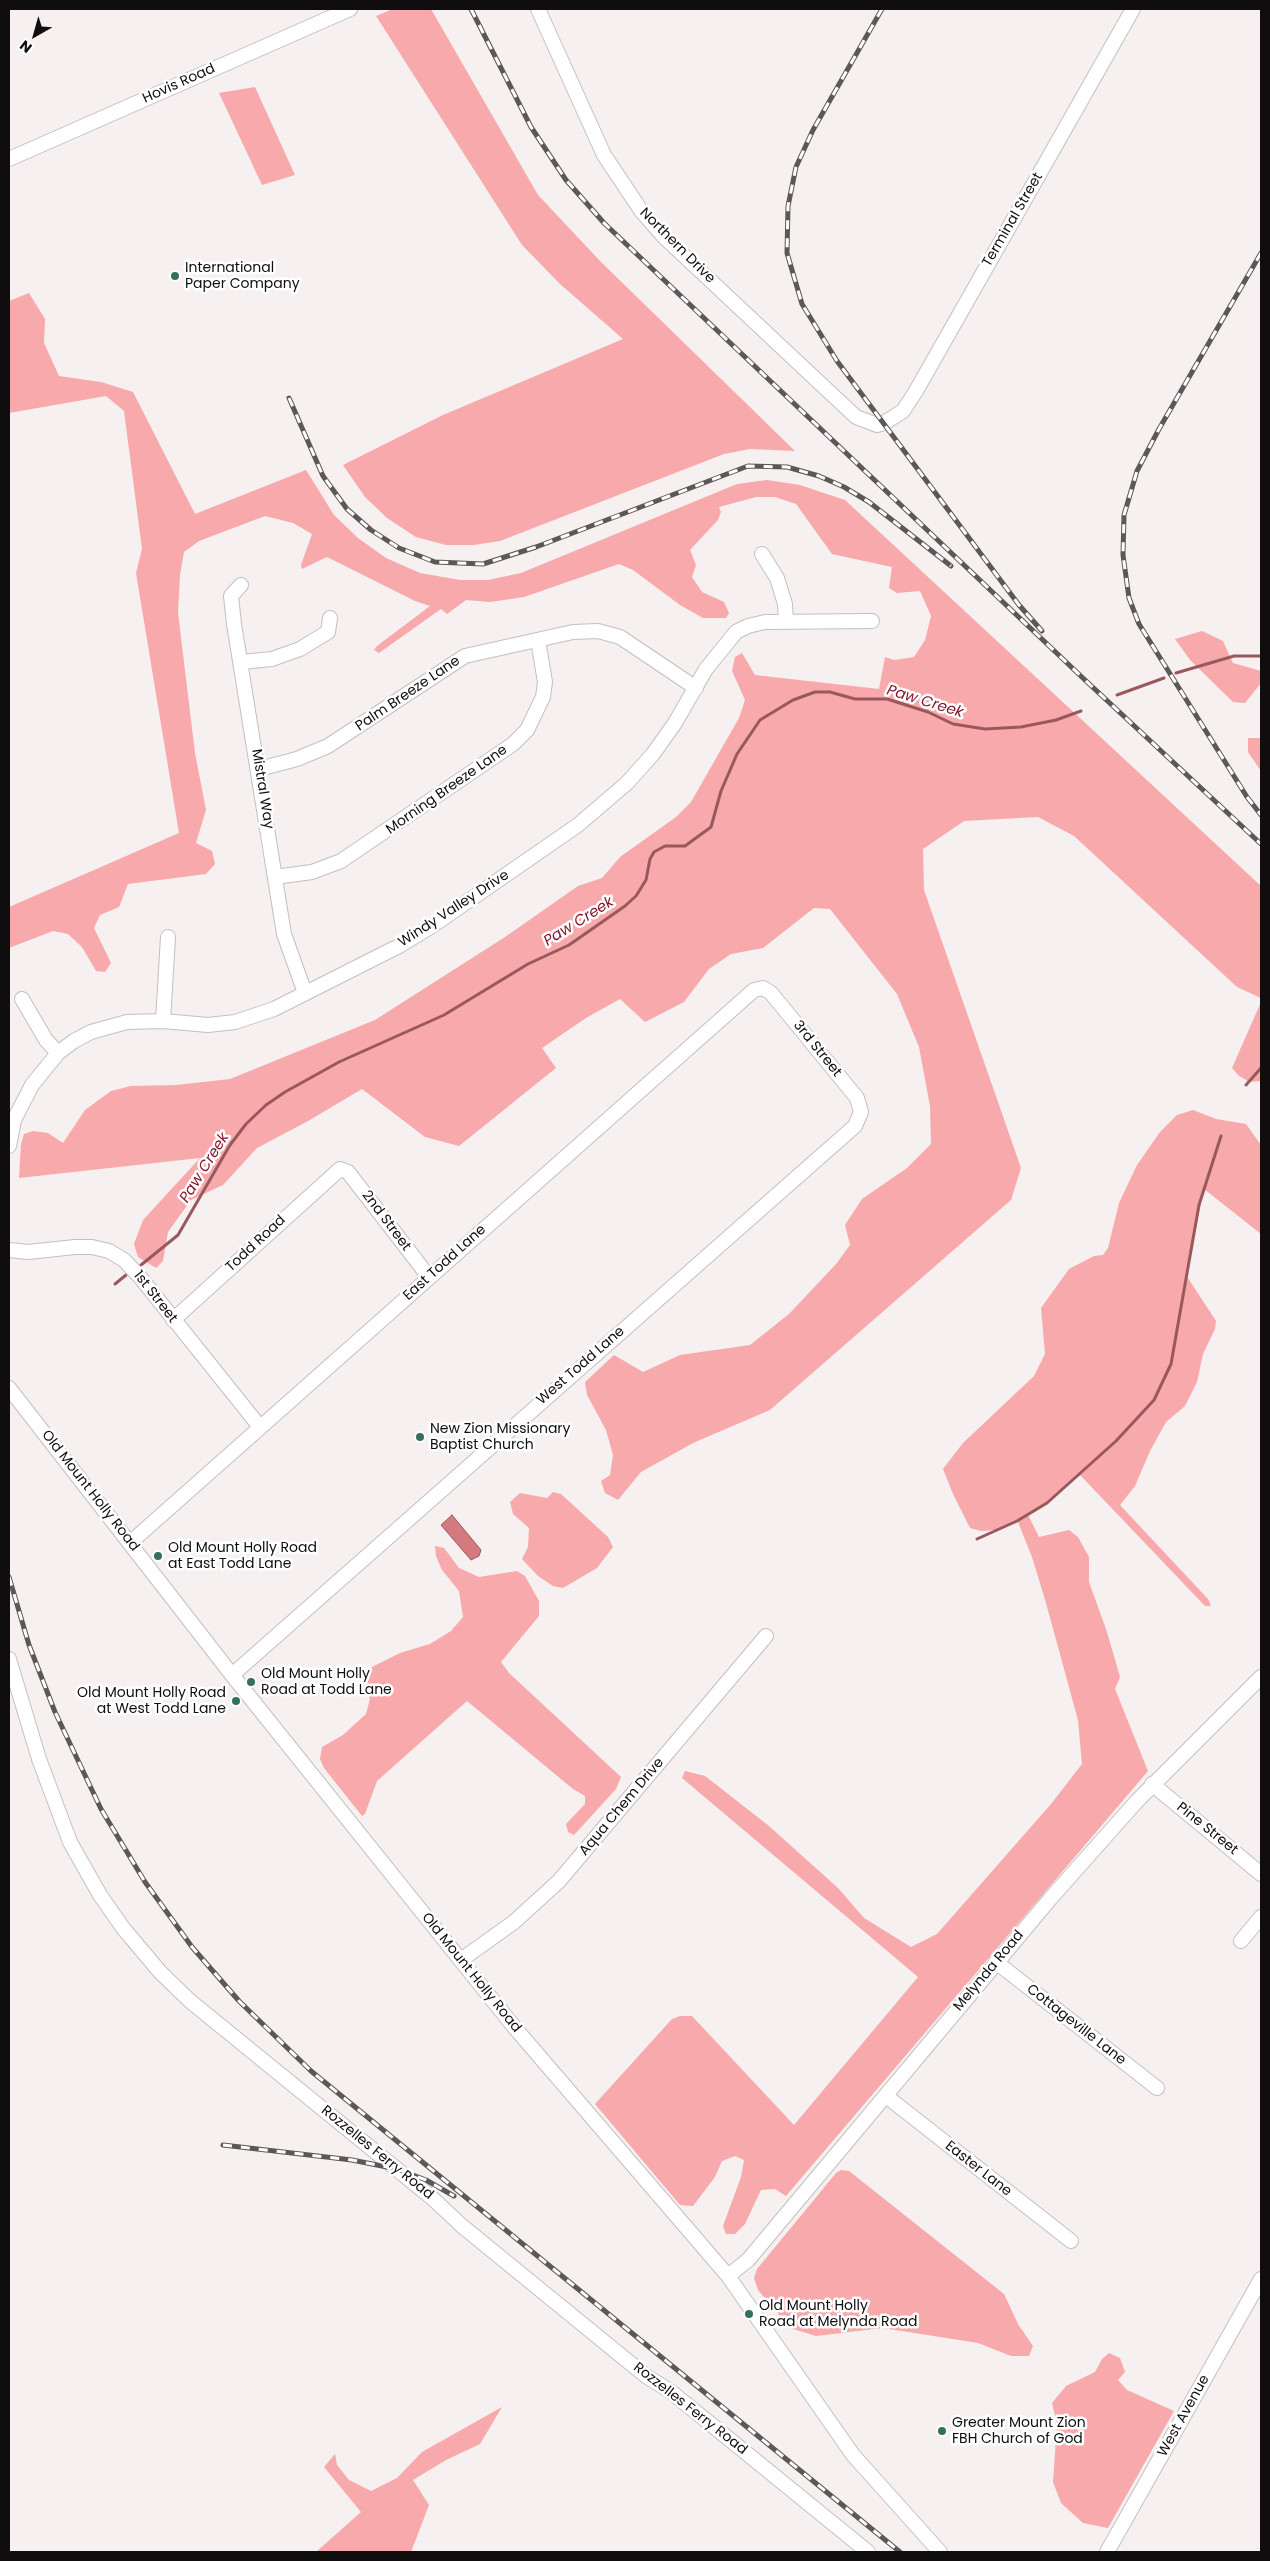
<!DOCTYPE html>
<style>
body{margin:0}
#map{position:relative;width:1270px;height:2561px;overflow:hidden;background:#f6f0f0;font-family:Poppins,sans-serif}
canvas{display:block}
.frame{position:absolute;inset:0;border:10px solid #0f0d0d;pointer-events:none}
.north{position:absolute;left:10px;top:10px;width:50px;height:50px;-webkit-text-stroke:4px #fff;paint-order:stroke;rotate:218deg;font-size:14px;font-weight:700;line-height:20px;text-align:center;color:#0f0d0d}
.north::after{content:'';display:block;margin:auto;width:18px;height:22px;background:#0f0d0d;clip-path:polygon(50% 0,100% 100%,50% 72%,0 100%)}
</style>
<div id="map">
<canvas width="1270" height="2561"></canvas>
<div class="frame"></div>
<div class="north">N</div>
</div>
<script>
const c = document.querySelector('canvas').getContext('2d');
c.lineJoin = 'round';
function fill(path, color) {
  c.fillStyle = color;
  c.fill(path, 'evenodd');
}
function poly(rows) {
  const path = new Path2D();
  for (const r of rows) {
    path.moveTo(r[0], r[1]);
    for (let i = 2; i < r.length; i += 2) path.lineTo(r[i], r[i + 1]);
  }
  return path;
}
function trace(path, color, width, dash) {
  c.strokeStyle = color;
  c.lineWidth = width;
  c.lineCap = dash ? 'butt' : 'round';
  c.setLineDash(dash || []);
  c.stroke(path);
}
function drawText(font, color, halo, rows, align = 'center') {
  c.font = font + ' Poppins,sans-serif';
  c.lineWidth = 5;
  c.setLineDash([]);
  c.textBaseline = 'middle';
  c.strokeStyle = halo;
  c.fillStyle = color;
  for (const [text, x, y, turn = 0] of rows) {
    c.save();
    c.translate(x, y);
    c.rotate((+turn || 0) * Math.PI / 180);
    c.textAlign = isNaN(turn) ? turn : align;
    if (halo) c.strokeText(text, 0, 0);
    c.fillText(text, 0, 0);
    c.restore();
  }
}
fill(poly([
 [393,9,431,9,538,195,601,262,795,451,750,449,724,454,500,541,474,545,446,545,416,537,387,518,365,497,343,465,443,415,623,339,560,284,522,245,376,16],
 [255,87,295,175,262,185,219,93],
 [29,293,45,319,44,343,59,376,101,382,133,392,195,514,306,470,334,515,358,538,386,558,420,573,460,580,488,580,521,573,737,484,767,480,800,485,845,500,1261,886,1261,998,1237,987,1074,836,1038,817,964,821,923,849,924,890,1021,1168,1011,1200,770,1410,693,1443,641,1472,618,1500,605,1493,601,1481,610,1475,613,1455,606,1430,587,1395,585,1382,614,1355,643,1372,680,1355,750,1345,789,1314,836,1264,850,1245,845,1225,862,1199,907,1168,931,1144,930,1106,919,1047,897,994,830,909,814,908,763,948,731,954,709,969,684,1002,645,1022,620,999,586,1018,542,1048,556,1068,459,1146,425,1137,362,1089,308,1121,257,1148,223,1185,191,1200,168,1232,163,1261,156,1268,138,1257,134,1244,143,1220,200,1158,19,1178,21,1144,24,1134,33,1131,48,1133,63,1143,85,1110,111,1091,131,1086,176,1085,230,1079,375,1020,505,937,578,886,602,878,620,857,676,817,691,802,739,718,745,700,732,671,735,657,742,653,755,675,879,689,885,657,894,660,914,657,925,640,931,616,920,591,897,593,889,588,892,567,832,554,796,504,775,497,756,497,719,507,721,512,718,520,690,550,696,565,692,577,702,592,724,602,729,613,726,618,703,618,680,605,633,570,619,564,524,597,490,602,466,600,447,614,441,609,379,653,374,650,377,646,430,606,415,601,327,557,302,569,301,565,312,534,293,523,265,516,199,541,184,552,180,575,178,613,195,753,206,810,196,843,212,851,215,864,206,874,128,884,119,907,100,915,94,928,111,963,105,972,96,971,82,947,68,934,53,931,9,948,9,907,179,833,136,573,142,549,124,411,106,396,9,413,9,301],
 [1202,631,1223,641,1233,663,1261,671,1261,683,1245,703,1233,702,1190,660,1175,639],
 [1248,738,1261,738,1261,771,1248,752],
 [1261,1002,1261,1081,1249,1082,1238,1075,1232,1068],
 [1193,1110,1216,1119,1246,1124,1261,1145,1261,1234,1204,1189,1186,1275,1216,1321,1215,1329,1203,1354,1197,1382,1185,1406,1166,1422,1150,1451,1135,1486,1120,1505,1208,1599,1211,1606,1205,1606,1080,1475,1047,1503,1028,1515,1039,1537,1069,1530,1078,1537,1089,1557,1089,1582,1107,1632,1120,1677,1115,1689,1148,1771,786,2196,775,2189,761,2190,745,2224,735,2234,726,2234,723,2226,741,2177,744,2160,735,2156,722,2161,715,2177,693,2206,680,2205,595,2104,672,2019,680,2016,692,2016,794,2125,918,1977,682,1778,685,1771,705,1776,769,1826,838,1888,864,1918,911,1947,937,1934,1051,1804,1082,1764,1078,1720,1046,1603,1032,1557,1018,1522,998,1530,981,1531,970,1528,953,1494,943,1469,963,1443,1034,1376,1045,1354,1041,1308,1069,1269,1094,1256,1103,1255,1108,1248,1119,1203,1137,1165,1160,1132,1177,1115],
 [553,1492,561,1494,608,1537,613,1547,597,1568,563,1588,553,1586,538,1576,522,1559,528,1547,529,1528,513,1514,510,1502,520,1493,547,1498],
 [435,1546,444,1548,459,1568,479,1577,517,1571,525,1576,539,1601,539,1616,501,1662,509,1673,621,1777,616,1789,574,1835,568,1832,566,1824,585,1804,585,1796,573,1789,467,1701,377,1781,365,1814,362,1816,324,1768,320,1759,322,1747,343,1735,366,1714,370,1699,364,1683,372,1667,400,1653,430,1644,451,1631,463,1617,459,1591,442,1570,436,1556],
 [841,2170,849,2171,1004,2294,1018,2324,1033,2346,1029,2356,1011,2356,978,2343,883,2328,816,2336,790,2328,758,2290,754,2278,757,2269,836,2173],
 [1109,2353,1120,2358,1125,2372,1118,2380,1127,2390,1174,2411,1108,2528,1083,2523,1061,2503,1053,2482,1057,2424,1052,2403,1066,2386,1095,2372,1102,2359],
 [502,2407,480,2444,446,2460,413,2480,429,2505,411,2552,316,2552,361,2512,324,2467,335,2454,337,2465,349,2480,371,2491,397,2478,422,2452]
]), '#f7a9ab');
const water = poly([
 [452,1515,481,1550,479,1556,471,1560,441,1525,452,1515]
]);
fill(water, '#d47a7e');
trace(water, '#99595c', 1);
trace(poly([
 [1176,673,1234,656,1261,656],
 [1117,695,1164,678],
 [1246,1085,1261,1068],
 [141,1265,178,1235,230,1145,246,1124,266,1105,285,1092,339,1062,444,1015,528,964,569,945,625,906,636,896,646,880,650,859,654,852,665,846,685,846,711,827,721,791,737,754,760,720,793,700,815,692,830,692,855,699,887,699,928,712,953,724,985,729,1021,727,1056,720,1081,711],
 [115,1284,126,1275],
 [977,1539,1017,1521,1047,1503,1116,1441,1154,1400,1171,1364,1199,1205,1221,1136]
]), '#99595c', 3);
const minor = poly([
 [538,9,604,155,642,212,664,237,856,417,877,425,884,423,903,411,916,391,1133,9],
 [9,159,350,9],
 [762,554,777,578,785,604,786,622],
 [241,585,231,596,234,624,284,934,305,993],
 [241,662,272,659,300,649,328,632,330,618],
 [259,769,297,759,328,746,465,656,573,632,598,631,620,637,696,688],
 [275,877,312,872,341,861,513,744,527,730,543,697,545,682,538,640],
 [22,999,46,1040,58,1053],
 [163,1021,168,937],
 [9,1146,14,1120,32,1085,58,1053,74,1041,91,1032,127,1022,163,1021,208,1025,235,1022,274,1009,399,946,432,926,578,825,627,783,653,754,675,723,706,669,736,632,748,626,765,622,872,621],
 [9,1250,28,1252,75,1247,92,1247,109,1251,124,1260,140,1277,260,1427],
 [173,1320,340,1169,348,1172,429,1277],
 [9,1388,232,1675,515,2028,728,2276,853,2455,940,2552],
 [131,1542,754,990,763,988,771,993,857,1098,861,1112,855,1126,232,1675],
 [9,1659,39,1759,70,1842,100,1895,123,1928,160,1972,190,2001,431,2197,462,2226,646,2376,670,2391,868,2552],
 [1152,1784,1261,1874],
 [1241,1941,1261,1917],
 [461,1960,514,1922,559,1881,766,1636],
 [996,1962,1157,2088],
 [886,2096,1071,2241],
 [728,2276,748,2260,1050,1899,1137,1801,1261,1677],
 [1107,2552,1261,2279]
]);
trace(minor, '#c5bfbf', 16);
trace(minor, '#fff', 14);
const rail = poly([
 [471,9,531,127,566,180,604,223,1085,680,1261,844],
 [882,9,813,130,796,167,788,206,787,253,802,304,837,361,1019,605,1042,631],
 [1261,253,1159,429,1137,471,1124,515,1123,555,1129,598,1139,624,1247,797,1261,815],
 [289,398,323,476,347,509,371,530,399,548,435,562,483,564,536,547,748,466,787,467,819,476,844,487,869,502,951,566],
 [9,1577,29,1645,55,1712,101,1809,145,1882,192,1947,239,2001,311,2071,900,2552],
 [223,2145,352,2160,397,2169,426,2180,454,2196]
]);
trace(rail, '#5c5858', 5);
trace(rail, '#fff', 3, [9]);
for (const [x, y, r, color] of [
 [175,276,5,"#336f59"],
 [420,1437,5,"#336f59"],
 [158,1556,5,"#336f59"],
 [251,1682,5,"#336f59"],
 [236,1701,5,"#336f59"],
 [749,2314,5,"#336f59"],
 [942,2431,5,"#336f59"]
]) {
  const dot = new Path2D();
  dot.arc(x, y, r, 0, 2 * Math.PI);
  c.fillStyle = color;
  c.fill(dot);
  trace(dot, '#fff', 2);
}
drawText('14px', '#0f0d0d', '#fff', [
 ["Hovis Road",179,84,-24],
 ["Terminal Street",1013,220,-60],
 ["Northern Drive",677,246,45],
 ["Palm Breeze Lane",408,694,-34],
 ["Mistral Way",262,789,81],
 ["Morning Breeze Lane",447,790,-35],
 ["Windy Valley Drive",454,909,-33],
 ["3rd Street",817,1049,51],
 ["2nd Street",386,1221,53],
 ["Todd Road",256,1244,-43],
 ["East Todd Lane",445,1263,-42],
 ["1st Street",155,1297,52],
 ["West Todd Lane",581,1366,-41],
 ["Old Mount Holly Road",90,1491,52],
 ["Aqua Chem Drive",622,1807,-50],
 ["Pine Street",1207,1829,39],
 ["Melynda Road",989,1971,-50],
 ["Old Mount Holly Road",471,1973,51],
 ["Cottageville Lane",1076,2025,38],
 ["Rozzelles Ferry Road",377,2153,39],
 ["Easter Lane",978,2169,38],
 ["Rozzelles Ferry Road",690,2409,38],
 ["West Avenue",1184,2416,-61]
]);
drawText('14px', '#0f0d0d', '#fff', [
 ["International",185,268],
 ["Paper Company",185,284],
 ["New Zion Missionary",430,1429],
 ["Baptist Church",430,1445],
 ["Old Mount Holly Road",168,1548],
 ["at East Todd Lane",168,1564],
 ["Old Mount Holly",261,1674],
 ["Road at Todd Lane",261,1690],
 ["Old Mount Holly Road",226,1693,"right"],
 ["at West Todd Lane",226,1709,"right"],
 ["Old Mount Holly",759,2306],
 ["Road at Melynda Road",759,2322],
 ["Greater Mount Zion",952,2423],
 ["FBH Church of God",952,2439]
], 'left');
drawText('italic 15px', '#84182b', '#fff', [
 ["Paw Creek",925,702,17],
 ["Paw Creek",579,922,-32],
 ["Paw Creek",205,1168,-58]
]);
</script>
